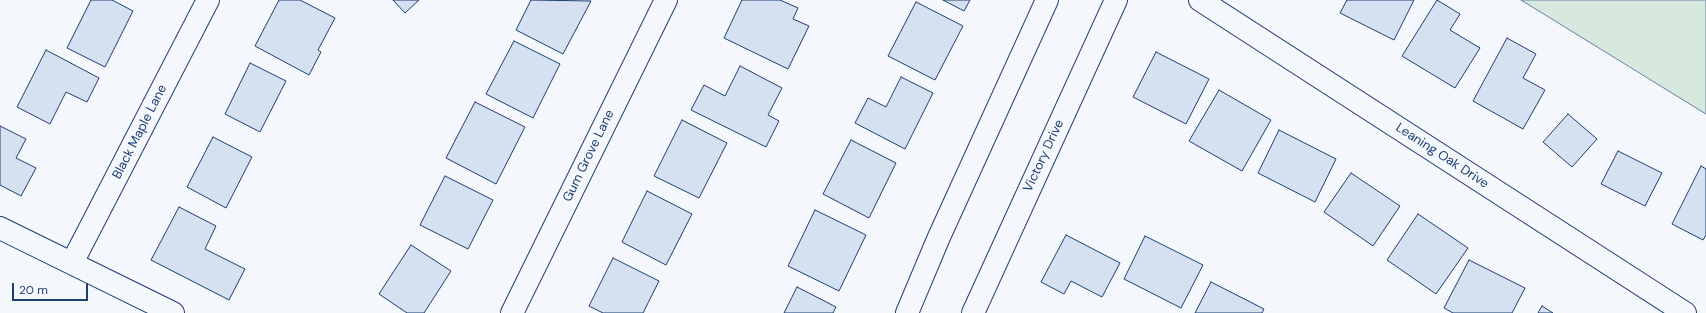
<!DOCTYPE html>
<style>
body{margin:0}
#map{position:relative;width:1706px;height:313px;overflow:hidden;background:#f4f7fb;font-family:"DM Sans",sans-serif}
canvas{display:block}
.scale{position:absolute;left:12px;top:283px;width:76px;height:18px;box-sizing:border-box;border:2px solid #1d3f73;border-top:0;padding-left:5px;font-size:12px;line-height:14px;white-space:nowrap;color:#1d3f73;-webkit-text-stroke:3px #f4f7fb;paint-order:stroke}
</style>
<div id="map">
<canvas width="1706" height="313"></canvas>
<div class="scale">20 m</div>
</div>
<script>
const c = document.querySelector('canvas').getContext('2d');
c.lineJoin = 'round';
function fill(path, color) {
  c.fillStyle = color;
  c.fill(path, 'evenodd');
}
function poly(rows) {
  const path = new Path2D();
  for (const r of rows) {
    path.moveTo(r[0], r[1]);
    for (let i = 2; i < r.length; i += 2) path.lineTo(r[i], r[i + 1]);
  }
  return path;
}
function trace(path, color, width, dash) {
  c.strokeStyle = color;
  c.lineWidth = width;
  c.lineCap = dash ? 'butt' : 'round';
  c.setLineDash(dash || []);
  c.stroke(path);
}
function drawText(font, color, halo, rows, align = 'center') {
  c.font = font + ' "DM Sans",sans-serif';
  c.lineWidth = 3;
  c.setLineDash([]);
  c.textBaseline = 'middle';
  c.strokeStyle = halo;
  c.fillStyle = color;
  for (const [text, x, y, turn = 0] of rows) {
    c.save();
    c.translate(x, y);
    c.rotate((+turn || 0) * Math.PI / 180);
    c.textAlign = isNaN(turn) ? turn : align;
    if (halo) c.strokeText(text, 0, 0);
    c.fillText(text, 0, 0);
    c.restore();
  }
}
const green = poly([
 [1521,0,1706,0,1706,114,1521,0]
]);
fill(green, '#d7e8df');
trace(green, '#687fa3', 1);
const building = poly([
 [91,0,112,0,133,11,105,67,67,48,91,0],
 [279,0,300,0,335,18,318,50,321,52,309,75,255,46,279,0],
 [393,0,419,0,405,13,393,0],
 [531,0,591,1,563,54,516,30,531,0],
 [742,0,780,0,798,8,793,19,809,26,788,69,724,38,742,0],
 [943,0,970,0,964,11,943,0],
 [1347,0,1414,0,1394,40,1340,13,1347,0],
 [1437,0,1460,14,1450,30,1480,48,1455,88,1402,56,1437,0],
 [916,2,963,26,935,80,888,56,916,2],
 [1507,38,1536,54,1523,78,1545,90,1523,129,1473,101,1507,38],
 [514,41,560,64,533,118,486,94,514,41],
 [46,50,99,78,87,102,66,92,50,124,17,107,46,50],
 [1156,52,1209,79,1186,124,1133,97,1156,52],
 [250,63,286,81,260,132,225,114,250,63],
 [740,66,782,88,768,115,779,121,766,147,691,110,704,85,725,96,740,66],
 [901,77,933,93,905,149,855,123,868,98,886,107,901,77],
 [1219,90,1271,120,1242,171,1189,141,1219,90],
 [475,102,525,127,496,184,446,158,475,102],
 [1568,114,1597,139,1572,167,1543,142,1568,114],
 [682,120,727,143,699,198,654,176,682,120],
 [0,126,26,139,16,158,36,168,21,196,0,185,0,126],
 [1279,130,1336,159,1315,202,1258,173,1279,130],
 [213,137,252,157,226,208,187,187,213,137],
 [851,140,896,163,869,218,823,194,851,140],
 [1618,151,1662,173,1645,206,1601,184,1618,151],
 [1701,166,1706,169,1706,235,1703,240,1672,224,1701,166],
 [1351,173,1400,206,1373,246,1324,212,1351,173],
 [445,176,493,200,468,249,420,225,445,176],
 [647,191,692,214,666,265,622,242,647,191],
 [179,207,216,226,205,249,245,269,229,300,151,260,179,207],
 [815,210,866,235,839,291,788,266,815,210],
 [1418,214,1468,248,1436,294,1387,260,1418,214],
 [1066,235,1120,263,1102,297,1071,281,1064,294,1041,282,1066,235],
 [1145,236,1203,265,1181,308,1124,279,1145,236],
 [411,245,451,271,424,313,407,313,379,294,411,245],
 [613,258,659,281,643,313,603,313,589,306,613,258],
 [1469,260,1525,288,1512,313,1453,313,1444,308,1469,260],
 [1211,282,1264,309,1262,313,1195,313,1211,282],
 [797,287,836,307,833,313,784,313,797,287],
 [1542,306,1553,313,1538,313,1542,306]
]);
fill(building, '#d5e0f0');
trace(building, '#1d3f73', 1);
const street = poly([
 [1200,0,1685,313],
 [0,228,173,313],
 [72,263,208,0],
 [512,313,666,0]
]);
const secondary = poly([
 [907,313,939,237,1047,0],
 [973,313,1116,0]
]);
trace(street, '#1d3f73', 24);
trace(secondary, '#1d3f73', 24);
trace(street, '#f4f7fb', 22);
trace(secondary, '#f4f7fb', 22);
drawText('13px', '#1d3f73', '#f4f7fb', [
 ["Black Maple Lane",140,132,-63],
 ["Gum Grove Lane",589,156,-64],
 ["Victory Drive",1044,156,-65],
 ["Leaning Oak Drive",1442,156,33]
]);
</script>
